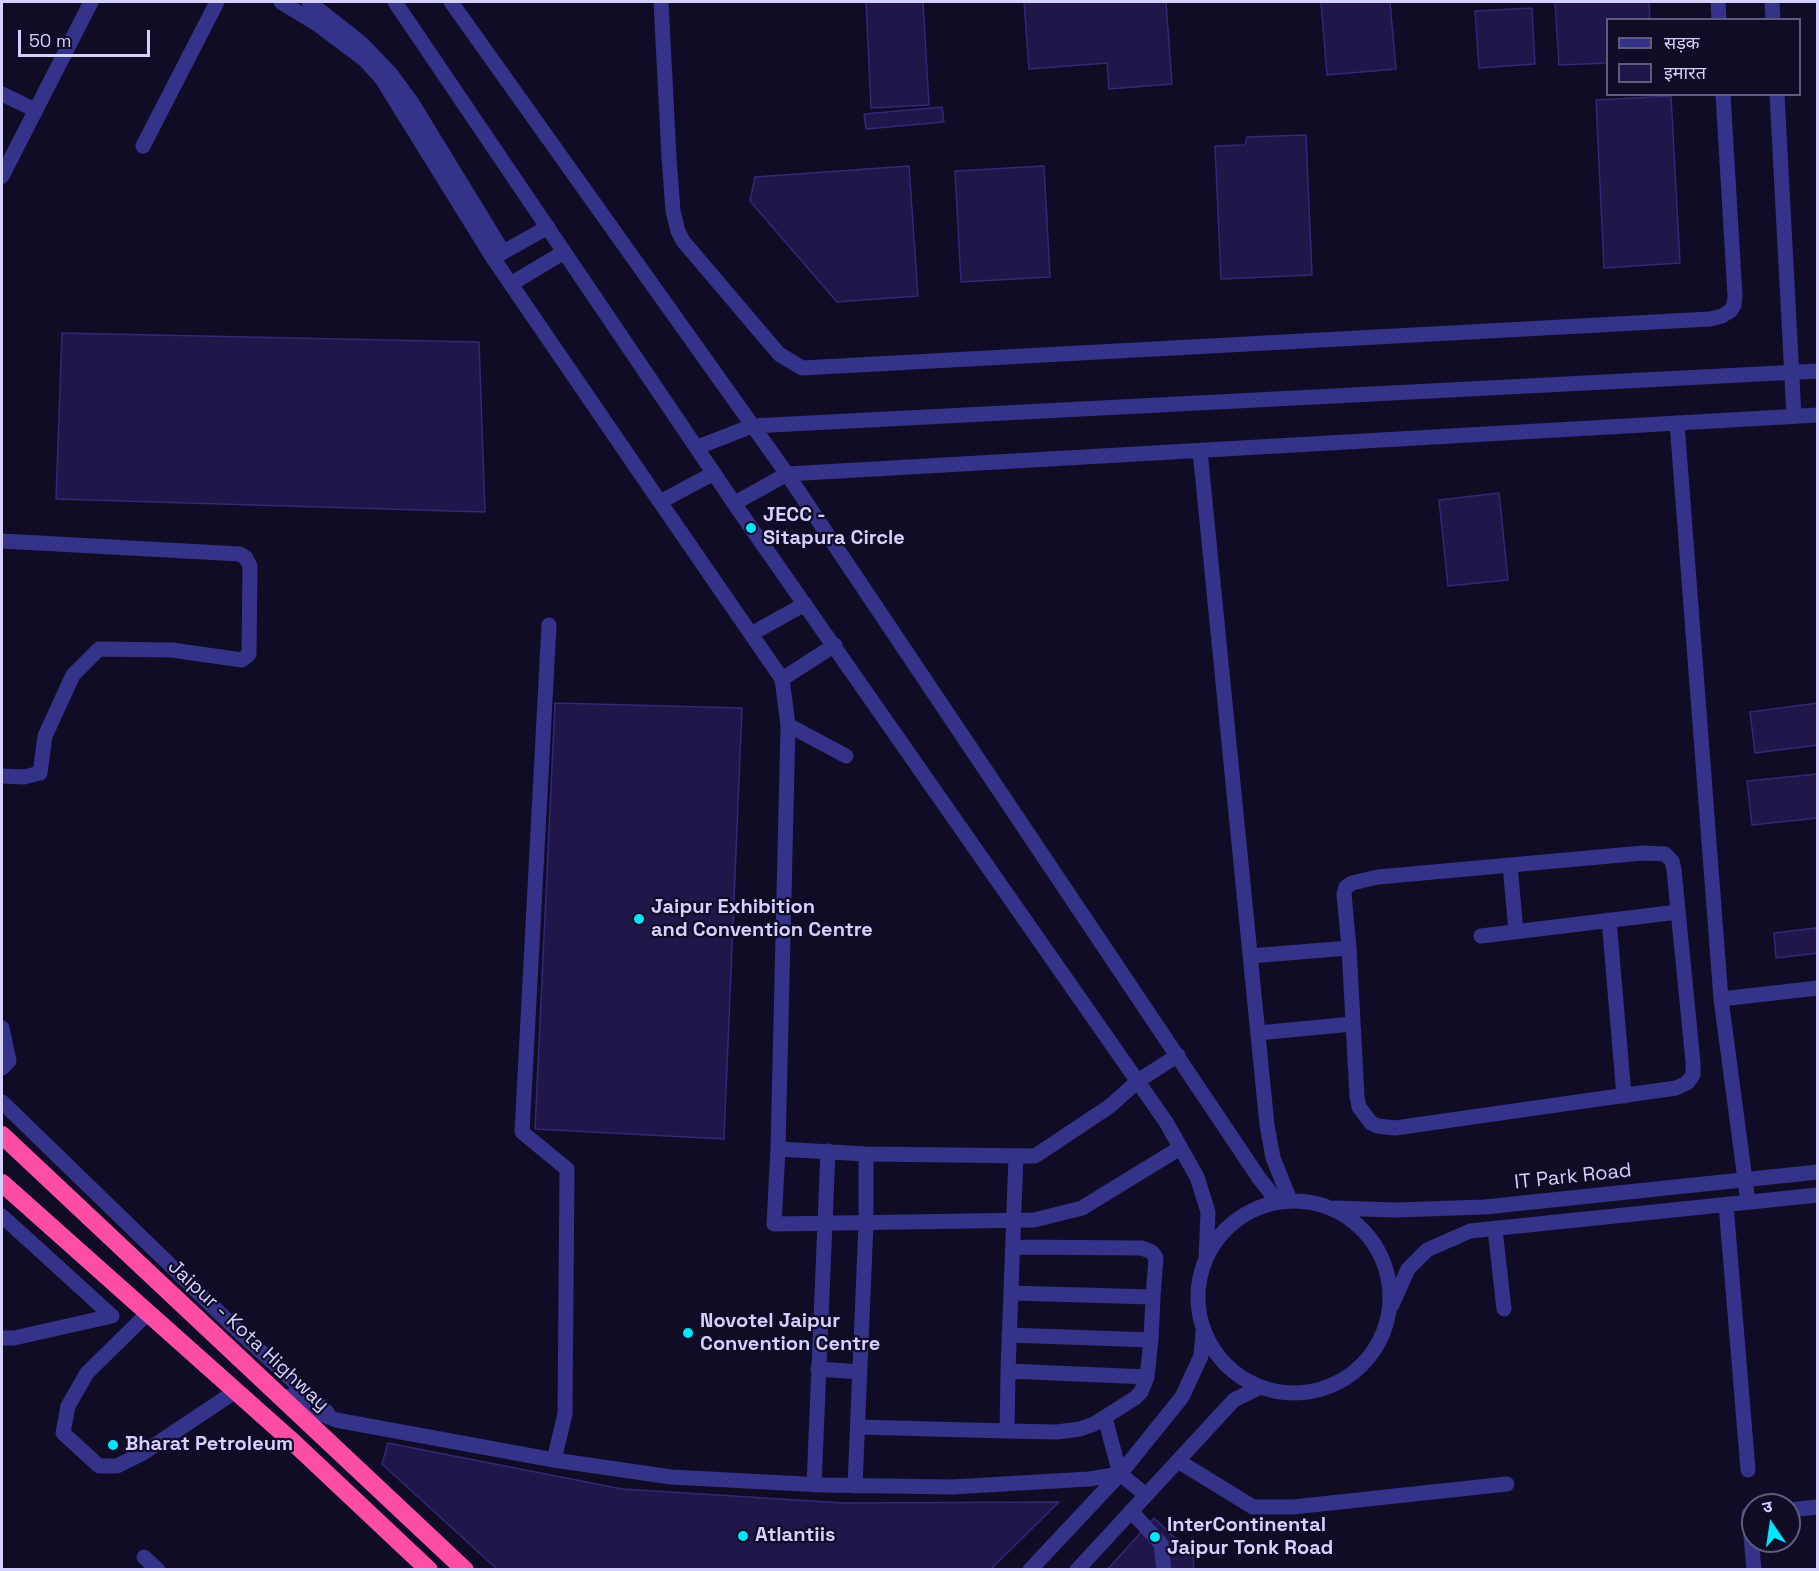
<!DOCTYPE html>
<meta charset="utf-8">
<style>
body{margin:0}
#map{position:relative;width:1819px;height:1571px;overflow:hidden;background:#100c26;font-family:"Space Grotesk","Noto Sans Devanagari",sans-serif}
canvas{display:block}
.frame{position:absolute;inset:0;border:3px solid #d5d1ff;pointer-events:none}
.legend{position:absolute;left:1606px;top:18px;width:195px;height:78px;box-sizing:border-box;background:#100c26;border:2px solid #5f5b7d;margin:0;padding:8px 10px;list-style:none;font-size:18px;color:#d5d1ff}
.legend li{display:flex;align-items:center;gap:12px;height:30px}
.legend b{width:30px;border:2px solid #5f5b7d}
.north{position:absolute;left:1741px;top:1493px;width:60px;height:60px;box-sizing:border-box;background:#100c26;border:2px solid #5f5b7d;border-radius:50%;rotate:347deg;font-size:16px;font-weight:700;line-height:24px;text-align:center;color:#d5d1ff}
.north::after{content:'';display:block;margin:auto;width:21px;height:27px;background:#00e6fc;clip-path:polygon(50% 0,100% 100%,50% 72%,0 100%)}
.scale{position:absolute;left:18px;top:30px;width:132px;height:27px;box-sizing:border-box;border:3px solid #d5d1ff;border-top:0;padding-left:8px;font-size:18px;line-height:21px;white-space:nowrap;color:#d5d1ff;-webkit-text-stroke:4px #100c26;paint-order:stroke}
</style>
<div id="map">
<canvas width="1819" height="1571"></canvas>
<div class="frame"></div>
<ul class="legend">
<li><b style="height:8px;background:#343289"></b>सड़क</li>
<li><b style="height:16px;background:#201649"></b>इमारत</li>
</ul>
<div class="north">उ</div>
<div class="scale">50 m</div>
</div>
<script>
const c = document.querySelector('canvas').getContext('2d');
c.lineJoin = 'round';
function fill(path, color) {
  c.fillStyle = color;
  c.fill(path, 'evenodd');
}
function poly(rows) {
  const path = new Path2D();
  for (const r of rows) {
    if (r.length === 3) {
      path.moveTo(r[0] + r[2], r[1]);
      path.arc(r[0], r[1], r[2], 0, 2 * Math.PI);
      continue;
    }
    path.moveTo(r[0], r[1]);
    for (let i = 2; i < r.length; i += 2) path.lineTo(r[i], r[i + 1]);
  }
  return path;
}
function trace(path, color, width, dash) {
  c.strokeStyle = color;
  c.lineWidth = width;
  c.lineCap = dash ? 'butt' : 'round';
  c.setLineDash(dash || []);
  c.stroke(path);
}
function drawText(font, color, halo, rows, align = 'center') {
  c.font = font + ' "Space Grotesk",sans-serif';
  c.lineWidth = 4.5;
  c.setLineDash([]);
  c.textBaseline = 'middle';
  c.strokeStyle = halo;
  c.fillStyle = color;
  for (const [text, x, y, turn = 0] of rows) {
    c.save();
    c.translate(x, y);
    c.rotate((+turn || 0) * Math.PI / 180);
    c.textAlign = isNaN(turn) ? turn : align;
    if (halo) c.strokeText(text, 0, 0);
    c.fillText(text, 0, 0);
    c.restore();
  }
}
const building = poly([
 [866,2,923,2,929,105,871,108,866,2],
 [1024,2,1166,2,1172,84,1109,89,1107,63,1029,69,1024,2],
 [1321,2,1390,2,1396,69,1327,75,1321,2],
 [1555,2,1649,2,1650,20,1608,20,1608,63,1559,65,1555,2],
 [1532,8,1535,64,1479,68,1475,11,1532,8],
 [1671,96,1680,263,1604,268,1596,100,1671,96],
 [942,107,944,122,866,129,864,114,942,107],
 [1306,135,1312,275,1221,279,1215,146,1245,145,1247,137,1306,135],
 [909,166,918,296,837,302,750,201,755,177,909,166],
 [1044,166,1050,277,961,282,955,171,1044,166],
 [62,333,479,342,485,512,56,499,62,333],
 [1499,493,1508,580,1448,586,1439,500,1499,493],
 [555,703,742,708,724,1139,535,1129,555,703],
 [1818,703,1818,745,1755,753,1750,712,1818,703],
 [1818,774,1818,818,1752,825,1747,781,1818,774],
 [1816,928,1818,953,1776,958,1774,933,1816,928],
 [388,1443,622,1489,844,1503,1059,1502,990,1570,498,1570,382,1464,388,1443],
 [1154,1518,1193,1555,1194,1570,1107,1570,1154,1518]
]);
fill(building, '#201649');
trace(building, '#352677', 1.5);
trace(poly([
 [281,2,317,24,365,60,382,79,493,258],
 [309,2,361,43,390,73,412,103,503,252],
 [395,2,738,509,1166,1122,1197,1177,1208,1212,1206,1259],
 [451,2,787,474,1259,1178,1278,1202],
 [661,2,669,157,673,211,678,231,683,241,779,354,802,368,1710,319,1722,316,1730,311,1734,305,1735,296,1723,94],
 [1718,2,1719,20],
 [1772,2,1773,20],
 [2,94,35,110],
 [1777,94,1794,416],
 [143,146,217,2],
 [2,176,91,2],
 [548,227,493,258,660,502,714,473],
 [511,284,564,252],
 [1677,423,1721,999,1748,1202],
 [698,447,752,426,1818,371],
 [1200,451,1267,1125,1273,1158,1290,1200],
 [660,502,782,679],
 [735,503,787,474,1818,415],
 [2,541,240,554,246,558,250,566,249,654,242,660,172,650,99,649,73,675,45,736,40,773,24,777,2,776],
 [549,625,522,1132,567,1169,565,1414,554,1460],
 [751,634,805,604],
 [835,645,782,679,788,725,846,756],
 [788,725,778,1149,866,1154,1035,1156,1110,1106,1138,1081,1178,1055],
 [1643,853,1665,854,1672,861,1674,870,1693,1062,1693,1075,1687,1083,1676,1088,1395,1128,1378,1126,1371,1123,1359,1107,1357,1096,1349,948,1344,894,1346,887,1352,883,1378,877,1643,853],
 [1510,865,1516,932],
 [1609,920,1624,1096],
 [1481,936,1678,912],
 [1250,956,1349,948],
 [1721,999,1818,988],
 [2,1028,9,1061,2,1068],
 [1258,1033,1352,1024],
 [2,1102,234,1327,327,1412],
 [778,1149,774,1224,1034,1220,1082,1208,1180,1148],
 [1294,1297,96],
 [1726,1205,1748,1470],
 [1335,1208,1395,1210,1485,1207,1818,1172],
 [2,1216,112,1316,14,1338,2,1338],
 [1495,1229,1504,1309],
 [1013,1247,1142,1248,1152,1252,1156,1258,1153,1297],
 [1011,1293,1153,1297,1151,1340],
 [1392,1305,1408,1269,1427,1250,1470,1231,1818,1195],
 [148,1313,87,1373,68,1406,63,1433,99,1466,117,1466,143,1453,236,1391],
 [1009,1335,1151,1340,1147,1377],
 [818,1369,860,1372],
 [289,1396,305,1407,336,1420,554,1460,671,1477,823,1485,952,1487,1089,1479,1120,1474],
 [1105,1418,1120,1474,1146,1495],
 [858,1427,1007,1431,1008,1371,1016,1156],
 [1007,1431,1057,1432,1080,1429,1094,1424,1135,1398,1141,1392,1147,1377,1008,1371],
 [1178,1461,1253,1507,1293,1507,1507,1484],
 [814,1485,828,1151],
 [855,1486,866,1223,866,1154],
 [1789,1510,1818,1507],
 [1131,1511,1161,1544,1164,1570],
 [1753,1514,1749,1514,1754,1570],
 [144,1557,158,1570],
 [1030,1570,1120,1474,1182,1397,1201,1356,1203,1332],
 [1077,1570,1234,1400,1260,1387]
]), '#343289', 15);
trace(poly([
 [2,1135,465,1570],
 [2,1183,294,1443,429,1570]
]), '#ff4ca4', 18);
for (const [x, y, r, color] of [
 [751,528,6,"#00e6fc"],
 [639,919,6,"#00e6fc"],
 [688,1333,6,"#00e6fc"],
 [113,1445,6,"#00e6fc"],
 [743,1536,6,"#00e6fc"],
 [1155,1537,6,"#00e6fc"]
]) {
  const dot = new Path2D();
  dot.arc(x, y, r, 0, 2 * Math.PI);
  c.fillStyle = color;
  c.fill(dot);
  trace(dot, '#100c26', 2);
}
drawText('bold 20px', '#d5d1ff', '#100c26', [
 ["JECC -",763,516],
 ["Sitapura Circle",763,539],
 ["Jaipur Exhibition",651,908],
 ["and Convention Centre",651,931],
 ["Novotel Jaipur",700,1322],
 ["Convention Centre",700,1345],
 ["Bharat Petroleum",125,1445],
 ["InterContinental",1167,1526],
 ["Jaipur Tonk Road",1167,1549],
 ["Atlantiis",755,1536]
], 'left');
drawText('20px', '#d5d1ff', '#100c26', [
 ["IT Park Road",1573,1177,-6],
 ["Jaipur - Kota Highway",248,1336,43]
]);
</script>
